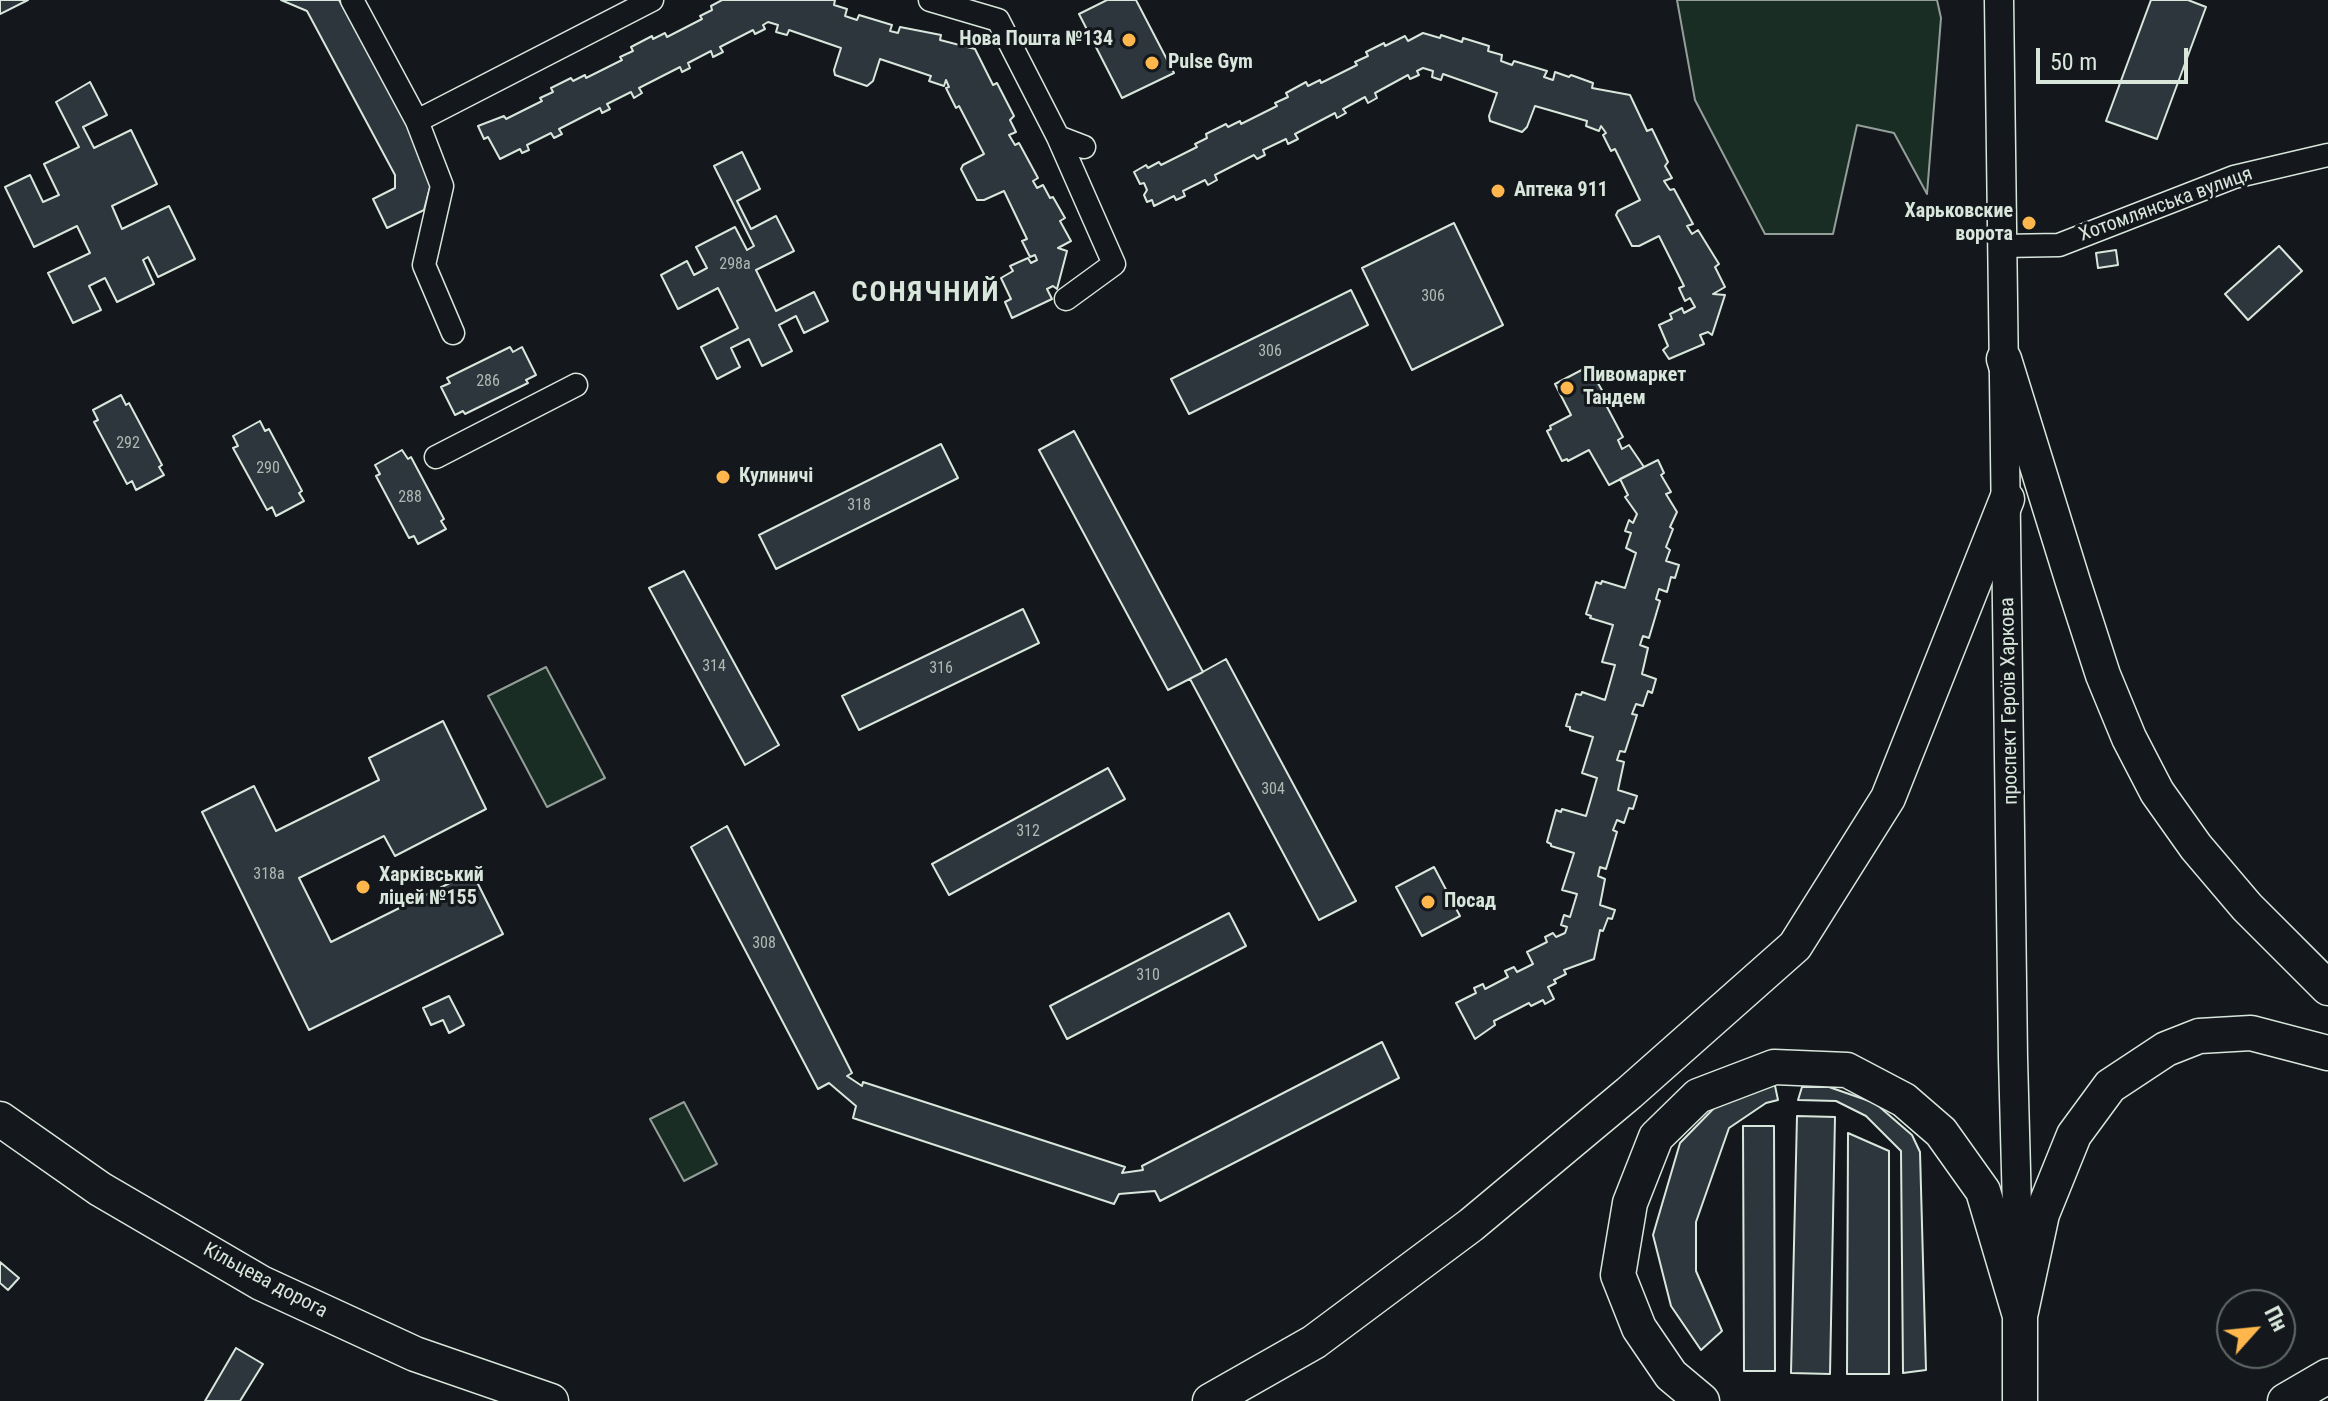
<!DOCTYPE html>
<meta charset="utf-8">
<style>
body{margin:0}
#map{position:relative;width:2328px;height:1401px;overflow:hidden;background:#14181c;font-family:"Roboto Condensed",sans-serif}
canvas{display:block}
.north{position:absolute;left:2216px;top:1289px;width:80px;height:80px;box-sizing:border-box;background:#14181c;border:2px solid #626a69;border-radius:50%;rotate:63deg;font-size:22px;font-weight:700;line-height:32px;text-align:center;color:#d8e6dc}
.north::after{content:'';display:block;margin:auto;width:28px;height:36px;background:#ffb74d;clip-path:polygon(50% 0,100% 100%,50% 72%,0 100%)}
.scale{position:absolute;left:2036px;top:48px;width:152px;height:36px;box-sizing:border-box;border:4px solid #d8e6dc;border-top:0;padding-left:10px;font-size:24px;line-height:28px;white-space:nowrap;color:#d8e6dc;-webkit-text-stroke:6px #14181c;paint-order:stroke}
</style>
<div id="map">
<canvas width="2328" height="1401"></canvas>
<div class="north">Пн</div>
<div class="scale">50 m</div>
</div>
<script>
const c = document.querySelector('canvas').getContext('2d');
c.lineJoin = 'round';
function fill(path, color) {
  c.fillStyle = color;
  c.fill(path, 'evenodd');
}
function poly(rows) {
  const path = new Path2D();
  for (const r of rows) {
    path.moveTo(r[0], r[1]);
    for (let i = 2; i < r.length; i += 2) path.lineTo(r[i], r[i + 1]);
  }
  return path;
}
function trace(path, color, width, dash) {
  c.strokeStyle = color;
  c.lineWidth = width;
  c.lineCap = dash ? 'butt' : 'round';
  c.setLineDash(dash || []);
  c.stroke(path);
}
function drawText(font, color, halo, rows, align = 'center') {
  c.font = font + ' "Roboto Condensed",sans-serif';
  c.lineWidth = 6;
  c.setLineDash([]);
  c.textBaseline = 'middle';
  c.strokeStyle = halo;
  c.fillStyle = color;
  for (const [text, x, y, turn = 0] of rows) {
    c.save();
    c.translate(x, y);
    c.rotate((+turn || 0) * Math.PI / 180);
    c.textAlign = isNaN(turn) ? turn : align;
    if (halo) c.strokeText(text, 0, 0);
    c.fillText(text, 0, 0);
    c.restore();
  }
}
const green = poly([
 [1677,0,1937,0,1941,18,1927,194,1894,133,1857,125,1833,234,1765,234,1695,100,1677,0],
 [546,667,605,778,547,807,488,696,546,667],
 [684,1102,717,1164,684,1181,650,1119,684,1102]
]);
fill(green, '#1a2d24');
trace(green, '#939e99', 2);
const building = poly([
 [0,0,28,0,0,14,0,0],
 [281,0,339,0,435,168,424,210,387,228,373,199,395,188,395,175,307,11,281,0],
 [722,0,835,0,834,5,847,9,845,16,857,20,859,15,892,25,890,31,898,33,900,27,941,35,940,40,975,49,993,85,997,83,1014,116,1010,120,1016,132,1009,135,1015,145,1019,143,1038,178,1033,181,1037,188,1043,185,1050,198,1053,197,1065,218,1060,221,1071,241,1058,248,1067,251,1057,289,1053,286,1047,289,1052,299,1012,318,1005,302,1011,299,1001,278,1013,271,1010,266,1028,258,1031,263,1037,260,1035,255,1030,257,1022,241,1027,239,1004,191,984,200,977,200,961,169,963,165,984,154,959,106,956,108,946,88,949,87,946,80,944,86,929,81,931,76,880,59,873,81,867,86,835,75,834,70,841,48,789,30,787,35,776,32,778,25,768,22,763,25,765,29,755,34,753,30,720,47,723,52,713,57,711,51,688,63,690,68,682,72,680,67,639,88,642,93,634,98,631,92,607,104,610,109,602,113,600,108,559,129,562,134,554,138,551,133,527,145,529,150,522,153,520,149,500,159,488,137,484,139,478,126,504,116,506,119,542,101,540,98,553,92,551,88,571,78,573,81,585,75,586,78,622,60,620,57,633,51,631,47,652,36,653,39,665,33,667,37,702,19,700,16,712,10,711,6,722,0],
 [1107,0,1136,0,1174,73,1122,98,1079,14,1107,0],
 [2151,0,2188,0,2206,7,2157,139,2106,121,2151,0],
 [1423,33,1440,38,1441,35,1462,42,1463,38,1489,46,1488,51,1502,55,1501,61,1512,65,1514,61,1547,71,1544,77,1553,80,1555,72,1569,77,1571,75,1593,83,1592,88,1630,95,1647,131,1652,129,1668,162,1665,166,1672,178,1664,181,1670,190,1674,189,1693,224,1687,226,1692,234,1698,230,1719,264,1715,267,1725,287,1713,294,1725,295,1712,335,1708,332,1700,335,1704,344,1669,359,1663,350,1668,346,1659,325,1672,319,1670,314,1682,308,1684,313,1695,307,1690,298,1685,301,1679,288,1684,286,1659,236,1639,246,1632,246,1616,215,1618,211,1640,200,1615,149,1611,151,1603,135,1606,133,1601,126,1599,131,1586,126,1587,121,1535,106,1527,127,1522,132,1490,121,1489,116,1497,93,1443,74,1441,80,1432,77,1433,71,1423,68,1417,71,1419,75,1410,79,1408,75,1375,93,1377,98,1368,103,1365,97,1343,109,1346,113,1337,118,1335,113,1295,134,1298,139,1288,144,1286,139,1263,150,1265,155,1257,159,1254,155,1215,175,1217,180,1208,185,1205,180,1183,191,1185,196,1176,200,1174,196,1154,206,1152,200,1147,202,1144,195,1147,190,1144,183,1140,184,1134,172,1146,165,1148,168,1159,162,1161,165,1197,147,1195,144,1207,138,1206,134,1226,124,1228,127,1240,121,1241,124,1277,106,1275,103,1288,97,1286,93,1306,82,1308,86,1320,80,1321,83,1357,65,1355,62,1368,56,1366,52,1384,43,1385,46,1405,36,1408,41,1423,33],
 [90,82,107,115,83,127,94,148,131,130,157,184,112,206,122,229,169,206,195,259,158,277,148,257,143,260,154,284,117,302,105,278,89,286,101,310,73,323,48,273,90,253,77,226,34,247,5,187,30,175,43,202,59,195,44,164,79,147,56,102,90,82],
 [742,152,760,189,737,201,751,229,776,216,794,251,756,270,776,311,814,292,828,321,804,333,796,316,779,325,792,351,762,366,749,339,731,348,740,367,717,379,701,347,738,328,718,288,678,309,661,275,687,261,694,275,707,268,696,247,735,227,747,250,754,246,714,166,742,152],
 [1454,223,1503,325,1412,370,1362,268,1454,223],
 [2279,246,2302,271,2248,320,2225,294,2279,246],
 [2116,250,2118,265,2098,268,2096,253,2116,250],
 [1351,290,1368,325,1189,414,1171,379,1351,290],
 [510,347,513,352,522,347,536,375,526,380,528,383,465,414,463,411,455,415,441,387,450,383,447,378,510,347],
 [1593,364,1599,376,1595,378,1603,392,1596,396,1601,405,1605,403,1623,437,1618,440,1622,449,1629,445,1644,467,1609,485,1589,450,1568,461,1567,459,1562,461,1547,431,1551,429,1550,426,1571,415,1555,384,1593,364],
 [121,395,126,405,129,403,162,465,159,467,164,475,136,490,132,481,127,484,94,422,98,420,93,410,121,395],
 [260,421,265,431,269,429,302,491,299,493,304,501,276,516,272,507,267,510,233,448,238,446,233,436,260,421],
 [1074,431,1203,672,1168,690,1039,450,1074,431],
 [941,444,958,478,776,569,759,535,941,444],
 [402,450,408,459,411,457,444,519,441,521,446,529,418,544,414,536,409,538,376,476,380,474,375,465,402,450],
 [1658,460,1664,473,1661,475,1671,492,1666,494,1677,512,1670,527,1673,529,1666,547,1670,550,1666,561,1679,565,1675,578,1671,577,1667,592,1659,589,1656,599,1660,601,1649,638,1643,636,1640,645,1648,648,1642,674,1656,679,1652,693,1648,691,1643,706,1636,704,1632,714,1637,715,1625,752,1620,751,1617,760,1624,762,1618,790,1637,796,1633,809,1629,808,1624,823,1617,820,1613,830,1617,832,1606,869,1600,867,1598,876,1605,879,1600,905,1615,910,1612,919,1608,918,1603,931,1600,930,1594,959,1564,970,1566,974,1554,980,1556,983,1548,987,1554,999,1545,1004,1543,1000,1531,1006,1529,1003,1494,1021,1495,1025,1475,1039,1456,1003,1476,993,1474,988,1483,984,1485,989,1508,977,1505,971,1514,967,1517,972,1533,964,1527,952,1547,942,1545,937,1553,933,1556,937,1565,933,1567,927,1561,925,1564,915,1570,917,1577,894,1562,890,1574,853,1551,846,1551,844,1547,842,1556,810,1561,812,1562,809,1586,816,1597,778,1582,773,1593,737,1570,730,1570,727,1566,726,1576,694,1581,695,1582,692,1605,700,1615,665,1602,662,1613,625,1590,618,1591,616,1586,614,1596,582,1601,584,1602,581,1625,588,1636,553,1626,548,1631,533,1625,531,1629,520,1633,523,1637,514,1625,497,1628,495,1620,479,1658,460],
 [684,571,779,745,745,765,649,588,684,571],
 [1023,609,1039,643,859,730,842,696,1023,609],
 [1226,659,1356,901,1319,920,1190,679,1226,659],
 [443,721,486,809,395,856,384,836,299,878,331,942,472,872,503,934,309,1030,202,812,254,786,276,831,379,780,369,758,443,721],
 [1108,768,1125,799,949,895,932,864,1108,768],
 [727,826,852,1073,847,1076,862,1086,863,1082,1125,1167,1122,1173,1143,1170,1142,1166,1382,1042,1399,1078,1160,1201,1155,1191,1119,1194,1114,1204,853,1118,856,1106,829,1083,818,1089,691,847,727,826],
 [1434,867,1460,916,1422,936,1396,887,1434,867],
 [1229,913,1246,946,1067,1039,1050,1006,1229,913],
 [449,996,464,1025,449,1033,443,1020,431,1025,423,1008,449,996],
 [1774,1081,1778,1100,1766,1103,1729,1128,1696,1222,1696,1271,1722,1331,1701,1350,1671,1306,1653,1235,1680,1143,1720,1102,1774,1081],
 [1802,1087,1829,1087,1875,1103,1912,1135,1920,1152,1926,1370,1903,1373,1901,1151,1866,1116,1836,1101,1798,1100,1802,1087],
 [1797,1116,1835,1117,1830,1374,1791,1373,1797,1116],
 [1743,1126,1774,1126,1775,1371,1744,1371,1743,1126],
 [1848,1133,1889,1151,1889,1374,1847,1374,1848,1133],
 [0,1262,19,1278,8,1290,0,1283,0,1262],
 [236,1348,263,1364,240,1401,205,1401,236,1348]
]);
fill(building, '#2c363c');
trace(building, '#d8e6dc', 2);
const minor = poly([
 [352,0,417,121,652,0],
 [930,0,998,20,1058,137,1084,147],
 [417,121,442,186,424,265,453,333],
 [1058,137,1114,264,1066,299],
 [2002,246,2059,245,2234,177,2328,155],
 [436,457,576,385]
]);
const major = poly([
 [1999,0,2013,1058,2019,1283]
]);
const highway = poly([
 [2004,359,2073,582,2103,675,2129,738,2157,792,2196,847,2247,907,2328,988],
 [0,1119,100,1189,261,1283,415,1354,551,1401],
 [1210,1401,1314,1342,1471,1225,1629,1093,1795,946,1888,798,2007,499],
 [1702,1401,1671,1375,1639,1328,1618,1275,1630,1203,1656,1137,1698,1096,1774,1067,1847,1070,1904,1100,1941,1132,1983,1191,2020,1316],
 [2020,1401,2020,1316,2042,1214,2074,1135,2110,1086,2166,1049,2199,1036,2251,1033,2328,1053],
 [2285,1401,2328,1376]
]);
trace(minor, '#d8e6dc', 25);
trace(major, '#d8e6dc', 31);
trace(highway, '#d8e6dc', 37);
trace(minor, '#14181c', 22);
trace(major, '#14181c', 28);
trace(highway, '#14181c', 34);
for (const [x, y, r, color] of [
 [1129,40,8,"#ffb74d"],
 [1152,63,8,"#ffb74d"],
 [1498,191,8,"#ffb74d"],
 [2029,223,8,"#ffb74d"],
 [1567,388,8,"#ffb74d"],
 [723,477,8,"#ffb74d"],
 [363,887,8,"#ffb74d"],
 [1428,902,8,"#ffb74d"]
]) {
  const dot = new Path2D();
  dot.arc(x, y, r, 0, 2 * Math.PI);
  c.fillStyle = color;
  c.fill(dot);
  trace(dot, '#14181c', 3);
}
drawText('16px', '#adbab4', null, [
 ["298а",735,265],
 ["306",1433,297],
 ["306",1270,352],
 ["286",488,382],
 ["292",128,444],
 ["290",268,469],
 ["288",410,498],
 ["318",859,506],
 ["314",714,667],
 ["316",941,669],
 ["304",1273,790],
 ["312",1028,832],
 ["318а",269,875],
 ["308",764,944],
 ["310",1148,976]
]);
drawText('bold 20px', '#d8e6dc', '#14181c', [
 ["Нова Пошта №134",1113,40,"right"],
 ["Pulse Gym",1168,63],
 ["Аптека 911",1514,191],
 ["Харьковские",2013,212,"right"],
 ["ворота",2013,235,"right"],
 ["Пивомаркет",1583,376],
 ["Тандем",1583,399],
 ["Кулиничі",739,477],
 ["Харківський",379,876],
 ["ліцей №155",379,899],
 ["Посад",1444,902]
], 'left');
drawText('20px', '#d8e6dc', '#14181c', [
 ["Хотомлянська вулиця",2166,205,-20],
 ["проспект Героїв Харкова",2010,701,-91],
 ["Кільцева дорога",265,1281,28]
]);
c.letterSpacing = '2px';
drawText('bold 28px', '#d8e6dc', '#14181c', [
 ["СОНЯЧНИЙ",926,294]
]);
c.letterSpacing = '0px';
</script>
